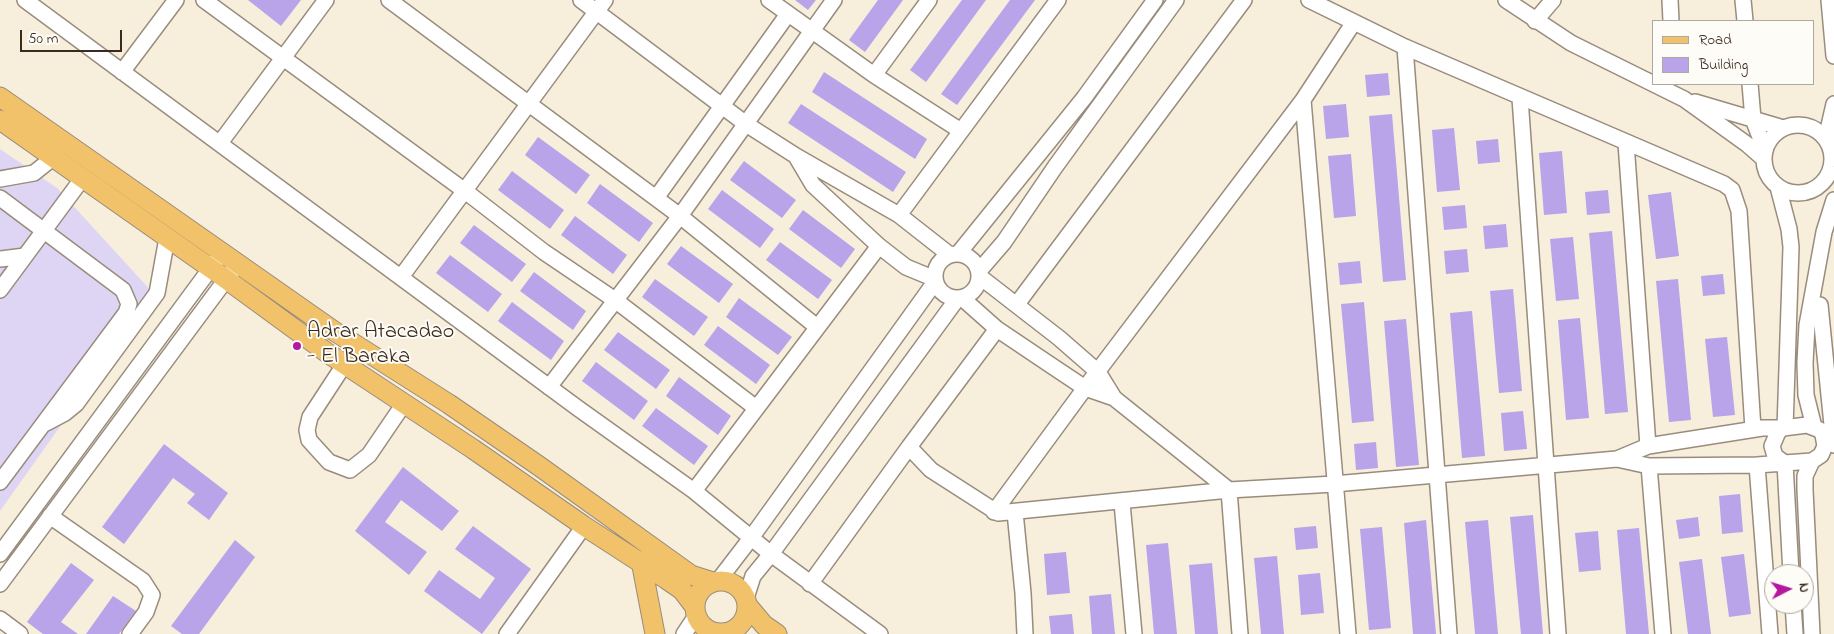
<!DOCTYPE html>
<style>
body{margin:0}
#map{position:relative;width:1834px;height:634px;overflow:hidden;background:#f7eedc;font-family:"Indie Flower",sans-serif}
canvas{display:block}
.legend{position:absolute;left:1652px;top:20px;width:162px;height:65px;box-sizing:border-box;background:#fdfcf7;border:1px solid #afa8a0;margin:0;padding:6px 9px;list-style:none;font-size:15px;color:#3b2a1e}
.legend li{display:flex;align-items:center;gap:10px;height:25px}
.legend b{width:25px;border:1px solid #afa8a0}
.north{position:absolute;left:1764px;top:564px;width:50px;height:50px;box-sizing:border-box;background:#fdfcf7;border:1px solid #afa8a0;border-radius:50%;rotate:85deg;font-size:14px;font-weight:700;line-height:20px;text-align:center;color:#3b2a1e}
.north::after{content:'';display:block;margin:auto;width:18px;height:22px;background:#b5179e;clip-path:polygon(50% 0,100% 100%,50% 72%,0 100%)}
.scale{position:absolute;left:20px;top:30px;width:102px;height:22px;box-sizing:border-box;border:2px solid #3b2a1e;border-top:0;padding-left:6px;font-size:15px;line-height:18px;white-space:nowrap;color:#3b2a1e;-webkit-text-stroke:4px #fdfcf7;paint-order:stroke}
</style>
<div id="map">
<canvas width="1834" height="634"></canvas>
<ul class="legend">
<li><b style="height:6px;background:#f2c26a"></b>Road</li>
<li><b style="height:14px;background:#b9a3e9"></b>Building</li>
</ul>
<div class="north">N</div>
<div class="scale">50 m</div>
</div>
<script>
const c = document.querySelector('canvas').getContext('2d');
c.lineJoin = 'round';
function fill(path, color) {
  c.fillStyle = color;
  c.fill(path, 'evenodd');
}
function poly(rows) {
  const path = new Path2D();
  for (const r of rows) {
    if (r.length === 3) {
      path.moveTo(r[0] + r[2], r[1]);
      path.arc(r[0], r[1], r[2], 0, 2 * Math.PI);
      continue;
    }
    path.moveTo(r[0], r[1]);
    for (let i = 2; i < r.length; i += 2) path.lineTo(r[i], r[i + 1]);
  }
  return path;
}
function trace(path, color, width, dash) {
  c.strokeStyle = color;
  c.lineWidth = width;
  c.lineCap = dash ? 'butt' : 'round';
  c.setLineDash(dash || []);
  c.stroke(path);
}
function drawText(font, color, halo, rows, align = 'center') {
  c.font = font + ' "Indie Flower",sans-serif';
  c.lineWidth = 4;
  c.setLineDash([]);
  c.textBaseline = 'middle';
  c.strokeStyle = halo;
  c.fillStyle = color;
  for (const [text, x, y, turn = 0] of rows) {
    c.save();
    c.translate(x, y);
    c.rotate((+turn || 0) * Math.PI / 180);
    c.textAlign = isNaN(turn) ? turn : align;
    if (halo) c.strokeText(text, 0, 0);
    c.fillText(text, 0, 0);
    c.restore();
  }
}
fill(poly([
 [0,149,57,188,154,294,0,511]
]), '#ded5f5');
fill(poly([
 [248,0,301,0,281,26],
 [795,0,816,0,808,10],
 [878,0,903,0,865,52,849,40],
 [962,0,986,0,926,82,910,70],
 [1010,0,1035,0,957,105,941,94],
 [824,72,927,139,915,159,812,92],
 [1388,73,1390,95,1367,97,1365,75],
 [801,104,906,172,893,192,788,123],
 [1346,104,1349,137,1326,139,1323,106],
 [1392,114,1406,280,1383,282,1369,116],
 [1454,128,1460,190,1437,192,1432,130],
 [538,137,590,175,576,194,525,155],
 [1498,139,1500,162,1478,164,1476,141],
 [1562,151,1567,213,1544,215,1539,153],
 [1351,154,1356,216,1334,218,1328,156],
 [744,161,796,200,782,218,730,180],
 [512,171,564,210,550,229,498,190],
 [600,184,653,223,639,242,587,203],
 [722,190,774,229,760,248,708,209],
 [1608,190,1610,213,1587,215,1585,192],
 [1671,192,1679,256,1656,259,1648,195],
 [1465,205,1467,228,1444,230,1442,207],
 [803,210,855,249,841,268,789,229],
 [575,216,627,255,613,274,561,235],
 [1506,224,1508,247,1485,249,1483,226],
 [474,225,526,264,512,282,460,243],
 [1612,231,1628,412,1605,414,1589,233],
 [1573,237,1579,299,1556,301,1550,239],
 [780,242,832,280,818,299,766,260],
 [681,246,733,284,719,303,667,264],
 [1467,249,1469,272,1446,274,1444,251],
 [450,255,502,294,488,312,436,273],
 [1360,261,1362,283,1340,285,1338,263],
 [534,272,586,311,573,330,520,291],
 [1723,274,1725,294,1703,296,1701,276],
 [655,279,708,317,694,336,642,297],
 [1678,279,1691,420,1669,422,1656,281],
 [1513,289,1522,391,1499,393,1490,291],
 [739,298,792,337,778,355,726,317],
 [512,302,564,341,551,360,498,321],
 [1364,302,1374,421,1352,423,1341,304],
 [1472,311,1485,456,1462,458,1450,313],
 [1580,318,1589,418,1566,420,1558,320],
 [1406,319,1419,465,1396,467,1384,321],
 [718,326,770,365,756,384,704,345],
 [618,332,670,370,656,389,604,350],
 [1727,337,1735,415,1713,417,1705,339],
 [596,362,648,401,634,420,582,381],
 [679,377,731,416,718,435,666,396],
 [656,408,708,446,694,465,642,426],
 [1523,411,1527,449,1504,451,1501,413],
 [1376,442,1378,468,1356,470,1354,444],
 [164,444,228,493,209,520,187,503,195,494,173,478,124,544,102,527],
 [403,467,459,511,442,531,401,500,385,522,427,552,409,575,355,531],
 [1740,494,1743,532,1722,534,1719,496],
 [1533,515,1543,634,1521,634,1510,517],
 [1698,517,1700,536,1679,539,1676,520],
 [1426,520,1436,634,1413,634,1404,523],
 [1488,520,1498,634,1475,634,1465,522],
 [473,526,531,569,482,634,424,591,439,570,480,599,495,578,455,549],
 [1316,526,1318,548,1296,550,1294,528],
 [1382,527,1391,628,1369,630,1360,529],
 [1639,528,1649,634,1626,634,1617,530],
 [1598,531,1601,570,1579,572,1575,533],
 [235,540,255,557,199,634,182,634,171,626],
 [1168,543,1177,634,1154,634,1146,545],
 [1066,552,1070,593,1047,595,1044,554],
 [1744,554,1751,614,1729,617,1721,557],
 [1277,556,1284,634,1261,634,1254,558],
 [1702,559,1711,634,1688,634,1679,562],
 [71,563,94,580,61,622,78,634,43,634,27,622],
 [1212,563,1218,634,1195,634,1189,565],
 [1320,573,1324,613,1301,615,1298,575],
 [1111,594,1115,634,1092,634,1089,596],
 [113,596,136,611,119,634,86,634],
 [1072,614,1074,634,1051,634,1049,616]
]), '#b9a3e9');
const minor = poly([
 [25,0,579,409,694,491,771,554,880,634],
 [204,0,465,191,544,252,615,300,756,408],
 [389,0,680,216,817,327],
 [581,0,746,124,796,156,899,215,950,255],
 [769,0,874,75,961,131],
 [1309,0,1405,47,1724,184,1732,190,1739,211,1753,429],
 [1506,0,1571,43,1684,99,1748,145,1764,159],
 [1670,0,1671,21],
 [1743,0,1745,21],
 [1829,0,1834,56],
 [1535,21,1553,0],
 [1405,47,1449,634],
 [122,72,176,0],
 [874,75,929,0],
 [1750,84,1753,119,1765,150],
 [1520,98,1558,634],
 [1303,100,1348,634],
 [1695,102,1783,128],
 [1798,159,34],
 [1826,139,1834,104],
 [220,143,326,0],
 [1626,143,1648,446],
 [797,158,813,185,879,246,906,267,935,279],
 [0,179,34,173,54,157],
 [1778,187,1789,229,1791,247,1785,428],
 [0,198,123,290,129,304,126,313,0,482],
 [656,198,788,14],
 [899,215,1058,0],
 [957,276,22],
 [958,254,1084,98,1155,0],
 [0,259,25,256],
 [979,271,1004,242,1055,167,1176,0],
 [979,276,1059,338,1098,372,1114,398,1229,490,1240,634],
 [401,277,605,0],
 [0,290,82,179],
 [962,298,997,329,1052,366,1085,388,1114,398],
 [1017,304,1244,0],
 [1820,305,1834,445],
 [997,329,909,447,931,470,998,513,1229,490,1334,484,1617,459,1648,446,1762,428,1783,428],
 [344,365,310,417,307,430,309,440,329,462,350,470,369,455,403,405],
 [549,387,680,216,834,0],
 [46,423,65,413,76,404,157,293,167,238],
 [1814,427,1806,395,1805,363,1807,325,1824,232,1834,200],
 [1617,459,1649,466,1757,465,1812,461,1821,455,1825,446,1823,435,1820,430,1807,425,1783,428,1778,432,1772,446,1775,456,1783,462],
 [1812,461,1805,476,1805,490,1812,634],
 [1785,463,1791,574],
 [1757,465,1770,634],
 [1649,466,1663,634],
 [694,491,879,246],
 [1122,503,1134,634],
 [994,512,1085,388,1303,100,1354,22],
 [1015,512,1023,593,1025,634],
 [50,516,143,581,152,595,146,612,130,634],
 [0,554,216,261],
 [718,581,751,538,935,282],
 [0,584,233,270],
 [810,584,909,447],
 [746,598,753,576,771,554,957,299],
 [1793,604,1795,634],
 [0,619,20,634],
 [507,634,584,526],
 [684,634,696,616]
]);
const major = poly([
 [0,97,334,331,449,404,539,466,691,575,713,582],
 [0,120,226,279,326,352,473,449,584,526,666,579,682,590,695,607],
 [641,561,655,634],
 [721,607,26],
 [748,606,764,625,777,634]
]);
trace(minor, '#998c7d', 18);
trace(major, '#998c7d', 21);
trace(minor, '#fff', 15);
trace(major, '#f2c26a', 19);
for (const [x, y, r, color] of [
 [297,346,5,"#b5179e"]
]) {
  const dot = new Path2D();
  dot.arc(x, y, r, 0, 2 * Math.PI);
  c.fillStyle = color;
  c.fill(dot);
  trace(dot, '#fdfcf7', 2);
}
drawText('22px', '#3b2a1e', '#fdfcf7', [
 ["Adrar Atacadao",307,333],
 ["- El Baraka",307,358]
], 'left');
</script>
